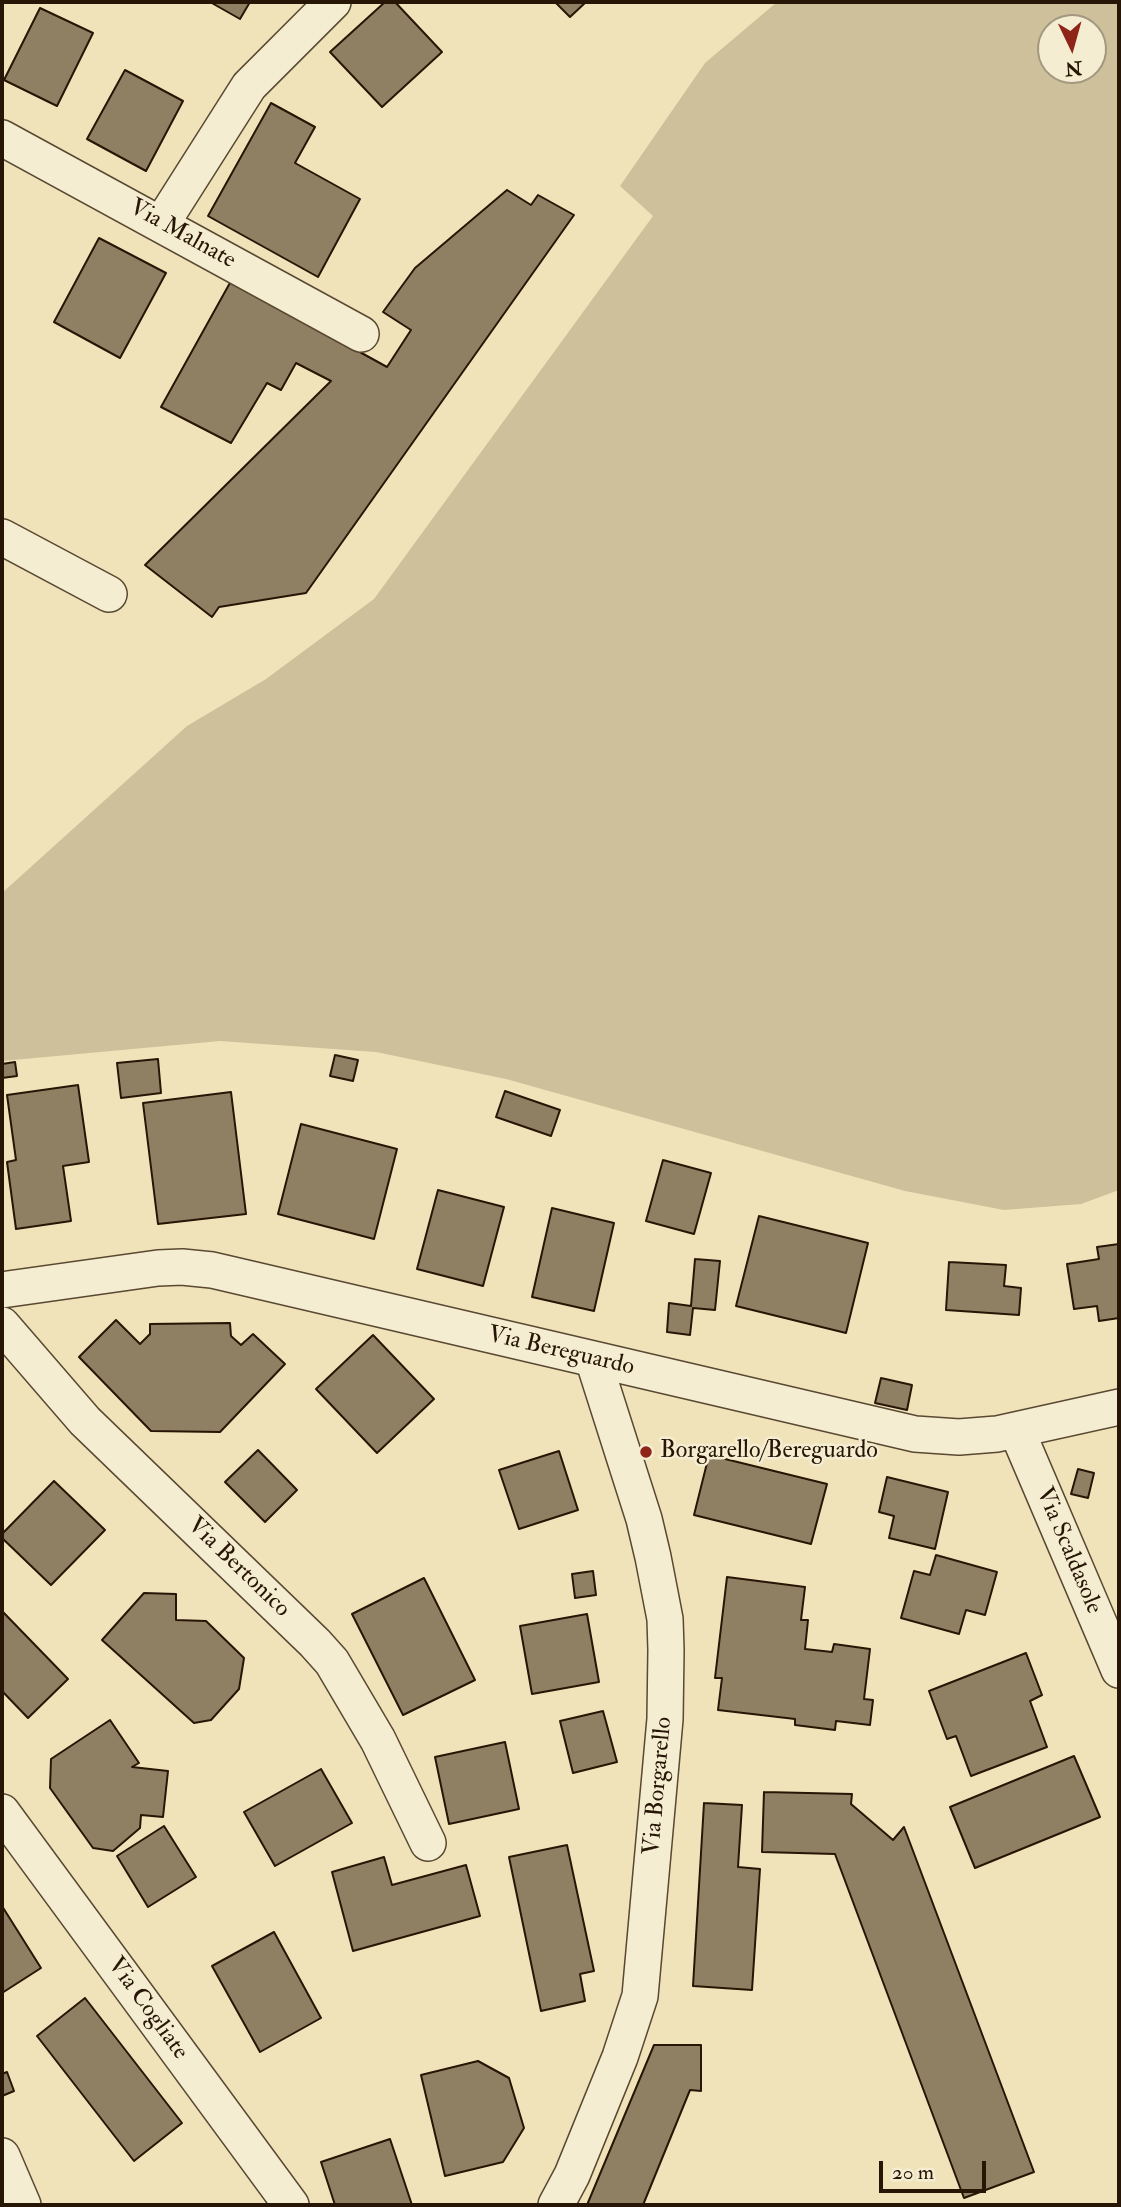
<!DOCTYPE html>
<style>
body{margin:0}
#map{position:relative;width:1121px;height:2207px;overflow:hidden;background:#f0e3b9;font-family:"IM FELL Double Pica",serif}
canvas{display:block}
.frame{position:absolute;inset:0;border:4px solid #271505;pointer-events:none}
.north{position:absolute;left:1037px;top:14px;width:70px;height:70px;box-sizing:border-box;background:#f5edd2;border:2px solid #a39780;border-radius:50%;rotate:175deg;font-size:19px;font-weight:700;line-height:28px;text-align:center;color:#271505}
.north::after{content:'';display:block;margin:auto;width:24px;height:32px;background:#8f2418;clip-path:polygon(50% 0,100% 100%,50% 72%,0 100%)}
.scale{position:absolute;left:879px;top:2161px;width:107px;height:32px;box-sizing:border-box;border:4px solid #271505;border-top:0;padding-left:9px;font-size:21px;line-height:24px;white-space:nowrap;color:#271505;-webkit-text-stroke:5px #f5edd2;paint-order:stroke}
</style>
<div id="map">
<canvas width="1121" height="2207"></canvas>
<div class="frame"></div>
<div class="north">N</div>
<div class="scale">20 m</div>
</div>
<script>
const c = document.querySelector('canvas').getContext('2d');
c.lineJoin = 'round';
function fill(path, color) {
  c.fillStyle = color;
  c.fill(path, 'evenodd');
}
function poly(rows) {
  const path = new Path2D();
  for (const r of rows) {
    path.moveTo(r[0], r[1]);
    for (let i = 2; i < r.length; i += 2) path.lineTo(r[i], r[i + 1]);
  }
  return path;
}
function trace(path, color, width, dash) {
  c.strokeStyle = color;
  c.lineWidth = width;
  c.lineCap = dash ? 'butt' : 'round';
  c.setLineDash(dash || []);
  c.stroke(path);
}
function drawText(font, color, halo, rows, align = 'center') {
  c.font = font + ' "IM FELL Double Pica",serif';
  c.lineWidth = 5;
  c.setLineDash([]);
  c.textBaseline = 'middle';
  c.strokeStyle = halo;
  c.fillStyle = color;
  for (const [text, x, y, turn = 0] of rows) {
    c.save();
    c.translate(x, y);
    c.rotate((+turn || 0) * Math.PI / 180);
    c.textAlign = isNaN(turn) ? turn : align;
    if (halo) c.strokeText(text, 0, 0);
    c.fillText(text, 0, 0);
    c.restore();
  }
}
fill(poly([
 [777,2,1119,2,1119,1190,1081,1204,1004,1210,905,1191,506,1079,376,1052,220,1041,2,1061,2,893,187,726,266,679,374,599,653,216,620,186,705,63],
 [1051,28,1093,28,1093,70,1051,70]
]), '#cec09a');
const building = poly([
 [210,2,250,2,240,19,210,2],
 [385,2,395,2,442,52,382,107,330,52,385,2],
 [555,2,586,2,570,17,555,2],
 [40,8,93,33,57,106,4,80,40,8],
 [125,70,183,101,146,171,87,139,125,70],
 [271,103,315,127,295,163,360,199,318,277,208,216,271,103],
 [507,190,531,205,538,195,574,215,306,593,219,607,212,617,145,565,331,381,296,363,281,390,267,383,231,443,161,407,231,281,387,367,411,330,383,312,415,268,507,190],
 [99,238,166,273,120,358,54,322,99,238],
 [335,1055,358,1060,353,1081,330,1076,335,1055],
 [158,1059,161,1093,121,1098,117,1063,158,1059],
 [15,1062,17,1076,2,1078,2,1064,15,1062],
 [78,1085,89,1162,63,1166,71,1221,16,1229,7,1162,16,1160,7,1095,78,1085],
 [505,1091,560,1110,551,1136,496,1117,505,1091],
 [231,1092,246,1214,158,1224,143,1103,231,1092],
 [301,1124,397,1149,374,1239,278,1214,301,1124],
 [663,1160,711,1173,694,1234,646,1221,663,1160],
 [438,1190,504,1207,483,1286,417,1269,438,1190],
 [552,1208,614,1223,594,1311,532,1297,552,1208],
 [759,1216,868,1243,846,1333,736,1306,759,1216],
 [1119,1244,1119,1318,1099,1321,1097,1306,1074,1309,1067,1264,1099,1259,1097,1247,1119,1244],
 [695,1259,720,1261,715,1310,693,1308,690,1335,667,1332,669,1303,691,1306,695,1259],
 [949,1262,1006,1265,1004,1286,1021,1288,1019,1315,946,1310,949,1262],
 [116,1320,140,1344,150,1334,150,1324,230,1323,231,1336,241,1345,253,1334,285,1364,220,1432,151,1431,79,1357,116,1320],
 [373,1335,434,1399,377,1453,316,1389,373,1335],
 [881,1378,912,1385,907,1410,875,1403,881,1378],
 [258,1450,297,1490,265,1522,225,1482,258,1450],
 [559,1451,578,1510,519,1529,499,1470,559,1451],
 [709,1455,827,1484,811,1544,694,1515,709,1455],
 [1078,1469,1094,1473,1088,1498,1071,1494,1078,1469],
 [887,1477,948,1492,935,1549,889,1538,894,1516,879,1512,887,1477],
 [54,1481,105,1530,51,1585,2,1538,2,1534,54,1481],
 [936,1555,997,1572,985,1615,966,1610,959,1634,901,1618,914,1571,930,1575,936,1555],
 [593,1571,596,1595,575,1598,572,1574,593,1571],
 [727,1577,805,1587,801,1620,808,1620,805,1649,832,1652,834,1644,870,1649,864,1699,873,1700,870,1725,836,1721,835,1730,795,1725,795,1719,718,1710,722,1678,715,1678,727,1577],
 [424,1578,475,1680,403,1715,352,1614,424,1578],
 [144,1593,176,1594,176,1620,206,1621,244,1658,239,1689,211,1720,194,1723,102,1640,144,1593],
 [2,1611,68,1679,28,1718,2,1691,2,1611],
 [587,1614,599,1682,532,1694,520,1626,587,1614],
 [1026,1653,1042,1695,1030,1701,1047,1747,971,1776,956,1736,947,1739,929,1691,1026,1653],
 [603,1711,617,1762,573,1773,560,1721,603,1711],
 [110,1720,139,1763,132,1767,168,1771,163,1817,141,1815,140,1828,113,1851,93,1848,50,1788,51,1759,110,1720],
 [505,1742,519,1809,449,1824,435,1757,505,1742],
 [1074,1756,1100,1817,975,1868,950,1807,1074,1756],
 [321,1769,352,1823,275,1866,244,1812,321,1769],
 [764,1792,852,1794,851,1804,893,1840,904,1827,1034,2172,964,2198,835,1854,762,1852,764,1792],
 [704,1803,742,1805,738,1867,760,1869,752,1990,693,1986,704,1803],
 [164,1826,196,1877,148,1907,117,1856,164,1826],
 [567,1845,594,1971,580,1974,585,2001,541,2011,509,1857,567,1845],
 [384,1857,392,1885,466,1865,480,1916,353,1951,332,1872,384,1857],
 [2,1906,41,1968,2,1993,2,1906],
 [274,1932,321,2018,260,2052,212,1966,274,1932],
 [85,1998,182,2123,134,2161,37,2036,85,1998],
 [654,2045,701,2045,701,2091,690,2090,643,2205,587,2205,654,2045],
 [478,2061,509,2078,524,2128,503,2162,445,2176,421,2075,478,2061],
 [7,2072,14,2091,2,2096,2,2074,7,2072],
 [390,2139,412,2205,335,2205,321,2162,390,2139]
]);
fill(building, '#908063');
trace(building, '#271505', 2);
const street = poly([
 [2,138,361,334],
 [162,223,249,86,333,2],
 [2,537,109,594],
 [2,1290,158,1268,182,1267,212,1270,915,1434,959,1437,997,1434,1119,1407],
 [2,1325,85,1421,315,1643,332,1662,378,1740,428,1843],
 [1017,1431,1119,1670],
 [2,1812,291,2205],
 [2,2156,23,2205],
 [556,2205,572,2175,620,2057,640,1996,665,1719,666,1650,665,1619,653,1557,644,1519,593,1359]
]);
trace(street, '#594832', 38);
trace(street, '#f5edd2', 35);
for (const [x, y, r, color] of [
 [646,1452,7,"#8f2418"]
]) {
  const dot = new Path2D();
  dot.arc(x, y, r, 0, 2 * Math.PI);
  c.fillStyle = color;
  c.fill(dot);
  trace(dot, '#f5edd2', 2.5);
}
drawText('24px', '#271505', '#f5edd2', [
 ["Via Malnate",182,235,29],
 ["Via Bereguardo",561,1352,13],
 ["Via Scaldasole",1068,1551,67],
 ["Via Bertonico",238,1568,44],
 ["Via Borgarello",659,1786,-85],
 ["Via Cogliate",147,2009,54]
]);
drawText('24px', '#271505', '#f5edd2', [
 ["Borgarello/Bereguardo",660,1452]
], 'left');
</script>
